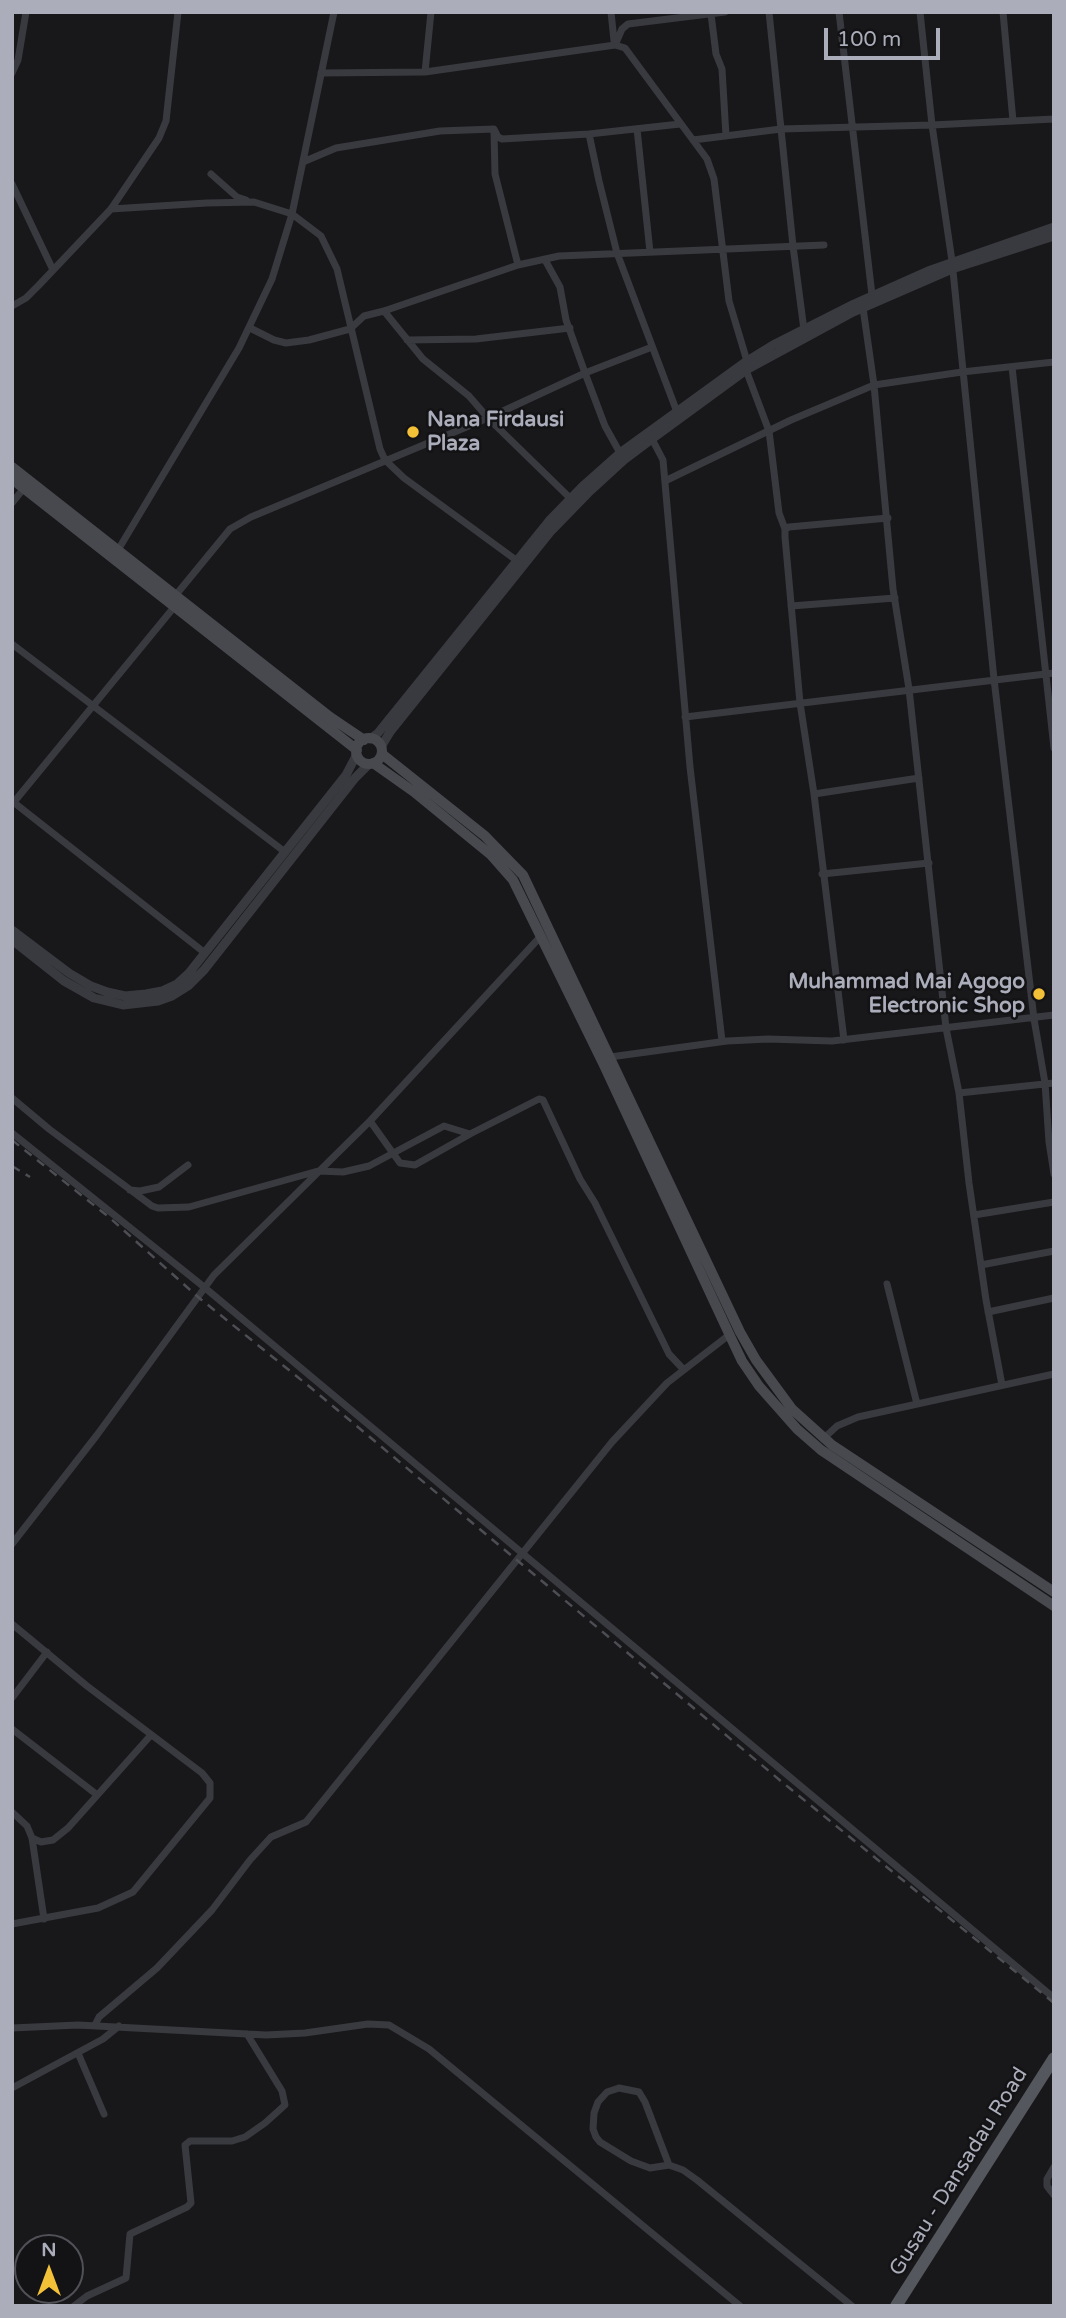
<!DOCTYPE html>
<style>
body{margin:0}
#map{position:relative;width:1066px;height:2318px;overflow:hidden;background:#18181a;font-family:"Varela Round",sans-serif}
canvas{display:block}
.frame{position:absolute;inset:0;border:14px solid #abaeba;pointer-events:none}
.north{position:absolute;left:14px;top:2234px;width:70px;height:70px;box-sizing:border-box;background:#131315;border:2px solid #505157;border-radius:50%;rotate:0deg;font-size:19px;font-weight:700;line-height:28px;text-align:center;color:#abaeba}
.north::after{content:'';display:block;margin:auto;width:24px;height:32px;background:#f3c138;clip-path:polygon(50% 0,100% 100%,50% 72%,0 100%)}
.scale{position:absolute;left:824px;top:28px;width:116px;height:32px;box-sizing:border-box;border:4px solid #abaeba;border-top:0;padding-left:9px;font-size:21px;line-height:24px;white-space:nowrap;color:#abaeba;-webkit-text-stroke:5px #131315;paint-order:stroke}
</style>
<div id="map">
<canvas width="1066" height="2318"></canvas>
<div class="frame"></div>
<div class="north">N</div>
<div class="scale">100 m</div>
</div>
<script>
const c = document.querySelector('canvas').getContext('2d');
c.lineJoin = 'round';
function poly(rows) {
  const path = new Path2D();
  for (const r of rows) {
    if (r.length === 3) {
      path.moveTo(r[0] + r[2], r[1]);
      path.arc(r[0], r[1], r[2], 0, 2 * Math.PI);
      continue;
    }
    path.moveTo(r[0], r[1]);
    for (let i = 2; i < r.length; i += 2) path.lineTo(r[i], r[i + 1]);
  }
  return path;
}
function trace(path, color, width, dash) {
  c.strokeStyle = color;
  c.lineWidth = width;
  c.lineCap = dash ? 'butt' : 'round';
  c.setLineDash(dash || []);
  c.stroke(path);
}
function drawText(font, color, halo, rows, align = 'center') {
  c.font = font + ' "Varela Round",sans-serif';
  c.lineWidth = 5;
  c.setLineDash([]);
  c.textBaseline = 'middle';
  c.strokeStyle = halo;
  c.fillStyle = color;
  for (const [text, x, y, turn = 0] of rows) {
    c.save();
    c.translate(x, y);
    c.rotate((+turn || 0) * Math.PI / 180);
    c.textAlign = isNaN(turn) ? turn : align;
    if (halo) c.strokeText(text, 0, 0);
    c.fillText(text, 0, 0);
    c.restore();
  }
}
trace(poly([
 [611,12,614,41],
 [769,12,793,246,804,330],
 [839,12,872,295],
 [920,12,932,125,952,261,994,679,1034,1019,1045,1083,1049,1142,1054,1174],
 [1003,12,1013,121],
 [711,14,716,54,722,69,726,136],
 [615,45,622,29,628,24,725,12],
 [425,72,431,12],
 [12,73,18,60,26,12],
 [321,73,425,72,615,45,625,48,707,159,714,179,729,301,747,361],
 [637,129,650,252],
 [494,132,495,174,518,265],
 [589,134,599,181,617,253,677,412],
 [693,140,781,129,932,125,1054,119],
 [303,162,336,148,440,131,494,129,498,137,502,139,589,134,680,124],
 [211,174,237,197,246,200],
 [12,184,53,270],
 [111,209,207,203,254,202,292,214,321,236,337,269,380,449,385,460,404,478,516,560],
 [545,260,560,287,566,320,585,373,605,426,620,453],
 [12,306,26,298,39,285,111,209,159,138,166,121,178,12],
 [863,308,874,385,893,589,909,689,946,1028,959,1093,969,1183,986,1300,1002,1385],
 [384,311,423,359,469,396,488,418,570,498],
 [250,328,274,340,286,343,309,340,350,329,364,316,384,311,518,265,559,256,824,245],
 [407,340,476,339,570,328],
 [1012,367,1054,748],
 [746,370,769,431,779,513,785,529],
 [652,439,663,460,690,767,722,1041],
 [665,481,791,420,874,385,962,372,1054,362],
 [12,503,24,488],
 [118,550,239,348,272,279,292,214,334,12],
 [175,596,230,529,251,517,488,418,585,373,652,347],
 [791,606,895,598],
 [12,644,285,852],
 [685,717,1054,673],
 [814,794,919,778],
 [12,801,205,953],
 [14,802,175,606],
 [822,874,929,863],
 [844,1040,814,794,800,703,785,537,785,529,789,527,888,518],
 [610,1057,727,1041,768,1039,832,1041,1054,1015],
 [959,1093,1054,1083],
 [12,1098,49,1129,152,1206,158,1208,189,1207,318,1171,343,1172,369,1166,444,1126,470,1134],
 [370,1121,400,1163,415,1165,470,1134,539,1099,543,1100,580,1179,595,1203,669,1354,684,1370],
 [12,1133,204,1287,1054,1998],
 [130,1190,140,1191,159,1187,188,1165],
 [974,1215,1054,1202],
 [981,1265,1054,1251],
 [887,1284,917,1404],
 [988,1312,1054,1298],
 [823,1439,837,1426,858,1417,1054,1374],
 [12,1544,97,1435,214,1275,370,1121,541,936],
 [12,1624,87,1686,202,1773,210,1783,210,1798,133,1892,98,1908,12,1924],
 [12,1698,47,1652],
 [12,1729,96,1794],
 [12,1812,27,1826,32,1838,44,1919],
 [32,1838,41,1842,53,1840,68,1828,151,1735],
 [95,2025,99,2017,157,1968,212,1910,250,1860,271,1837,306,1822,612,1442,667,1383,729,1335],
 [12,2028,78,2025,266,2035,305,2033,368,2024,389,2025,429,2049,740,2306],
 [78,2053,104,2114],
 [12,2088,103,2039,119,2026],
 [619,2088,639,2092,645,2102,669,2165,650,2168,631,2161,600,2142,596,2137,593,2129,594,2113,598,2102,607,2092,619,2088],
 [669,2165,683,2170,697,2180,852,2306],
 [1054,2167,1047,2179,1047,2186,1054,2195],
 [74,2306,87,2296,126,2278,130,2234,187,2207,191,2203,185,2145,190,2141,232,2141,245,2137,265,2123,285,2105,282,2091,247,2034]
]), '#393a3f', 7);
trace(poly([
 [370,739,378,733,549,521,584,485,620,453,747,361,773,345,854,304,928,271,1054,227],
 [381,747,390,732,551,531,588,493,624,460,652,439,746,370,853,312,952,269,1054,236],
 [12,930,69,973,91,986,107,992,125,996,146,994,162,991,177,984,189,973,346,775,357,754],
 [12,940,64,981,94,998,123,1005,158,1001,172,996,188,986,204,970,355,778,369,764]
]), '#393a3f', 9);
trace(poly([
 [12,467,330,717,364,740],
 [12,479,357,750],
 [369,751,13],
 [382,754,485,836,523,875,740,1332,756,1360,792,1409,832,1445,1054,1592],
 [373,763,414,792,491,855,513,880,603,1063,731,1338,742,1361,759,1386,797,1429,821,1450,1054,1606]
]), '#47494f', 10);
trace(poly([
 [896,2306,1054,2058]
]), '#55575e', 12);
trace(poly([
 [12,1140,110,1218,198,1297,310,1387,782,1782,1054,2003],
 [12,1166,30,1177]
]), '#4c4e54', 2.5, [9, 7]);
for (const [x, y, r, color] of [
 [413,432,7,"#f3c138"],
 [1039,994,7,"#f3c138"]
]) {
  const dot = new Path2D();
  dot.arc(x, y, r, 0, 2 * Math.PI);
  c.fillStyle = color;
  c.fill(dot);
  trace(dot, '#131315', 2.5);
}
drawText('bold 21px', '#abaeba', '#131315', [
 ["Nana Firdausi",427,420],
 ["Plaza",427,444],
 ["Muhammad Mai Agogo",1025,982,"right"],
 ["Electronic Shop",1025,1006,"right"]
], 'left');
drawText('21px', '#abaeba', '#131315', [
 ["Gusau - Dansadau Road",959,2172,-58]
]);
</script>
